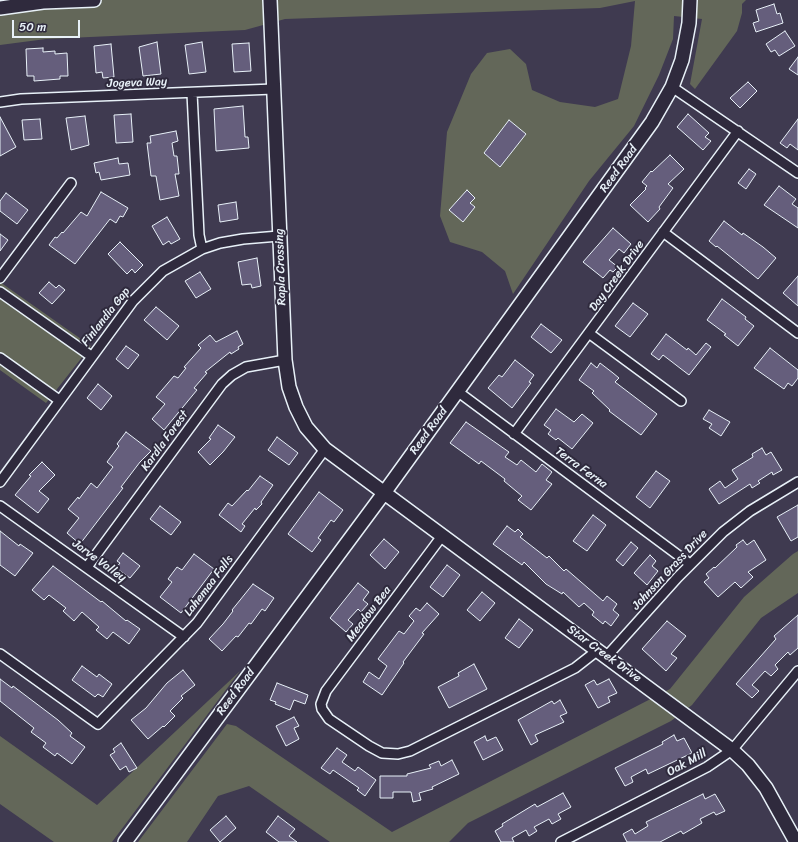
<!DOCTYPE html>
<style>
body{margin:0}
#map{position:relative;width:798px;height:842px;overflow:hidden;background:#3f3a50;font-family:Sriracha,sans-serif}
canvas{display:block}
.scale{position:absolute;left:12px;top:20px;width:68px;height:18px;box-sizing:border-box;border:2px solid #e8f1f8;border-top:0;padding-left:5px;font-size:12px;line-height:14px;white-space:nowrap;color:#e8f1f8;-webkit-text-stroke:3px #2f2a3d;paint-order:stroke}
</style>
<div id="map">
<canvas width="798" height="842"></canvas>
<div class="scale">50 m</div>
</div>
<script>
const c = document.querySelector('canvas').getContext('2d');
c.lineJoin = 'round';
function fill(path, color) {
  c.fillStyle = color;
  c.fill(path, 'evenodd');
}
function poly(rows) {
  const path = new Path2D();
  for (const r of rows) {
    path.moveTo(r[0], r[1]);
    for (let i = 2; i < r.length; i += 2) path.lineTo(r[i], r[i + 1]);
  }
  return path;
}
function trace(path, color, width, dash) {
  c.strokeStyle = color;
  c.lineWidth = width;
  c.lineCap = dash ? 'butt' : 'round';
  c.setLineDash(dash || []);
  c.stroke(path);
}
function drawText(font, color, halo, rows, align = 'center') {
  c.font = font + ' Sriracha,sans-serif';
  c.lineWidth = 4;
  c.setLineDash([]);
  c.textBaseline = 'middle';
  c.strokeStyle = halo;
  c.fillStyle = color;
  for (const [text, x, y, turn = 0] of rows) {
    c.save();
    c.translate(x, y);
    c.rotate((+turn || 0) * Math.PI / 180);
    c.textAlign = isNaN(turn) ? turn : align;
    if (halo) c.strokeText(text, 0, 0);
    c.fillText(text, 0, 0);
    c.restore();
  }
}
fill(poly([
 [0,0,746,0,742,4,742,13,737,31,695,89,690,84,702,19,674,16,673,39,659,75,634,126,589,181,513,294,505,271,482,252,450,242,440,216,447,132,471,74,487,53,510,49,526,64,532,90,560,102,595,107,618,99,631,46,635,1,600,8,285,19,245,30,46,39,0,45],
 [509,121,526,134,500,167,484,153],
 [467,191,475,198,470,203,450,210],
 [0,282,91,346,46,403,0,370],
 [798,551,798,593,761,618,692,705,671,721,468,823,449,842,330,842,249,786,218,796,187,842,138,842,227,724,236,726,392,832,670,689,744,597,793,554],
 [240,671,112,842,54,842,0,804,0,736,97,805]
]), '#636759');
const building = poly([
 [774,4,777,14,780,13,783,23,756,32,753,23,759,21,756,10,774,4],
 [785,31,795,46,779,56,775,50,771,52,766,44,785,31],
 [157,42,161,74,143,76,139,47,157,42],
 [202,42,206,72,189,74,185,45,202,42],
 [249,43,251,71,234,72,232,44,249,43],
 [111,44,114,77,103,78,102,72,96,73,94,46,111,44],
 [43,48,43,52,55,51,55,54,67,53,68,76,60,76,60,79,34,81,34,76,27,76,26,49,43,48],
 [798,57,798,75,789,69,798,57],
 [748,82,757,91,740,108,730,98,748,82],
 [243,106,245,137,248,137,249,148,216,151,214,109,243,106],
 [131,114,133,142,116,143,114,115,131,114],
 [688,114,709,133,705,137,711,141,703,150,677,127,688,114],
 [85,116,89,145,71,150,66,118,85,116],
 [0,117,16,147,0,156,0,117],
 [40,119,42,139,24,140,22,120,40,119],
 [798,119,798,150,790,144,787,148,780,143,798,119],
 [509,120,526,134,500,167,484,153,509,120],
 [176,131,178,141,172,143,174,156,177,156,179,174,175,174,179,196,160,200,156,176,151,176,147,143,151,143,150,136,176,131],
 [670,155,684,169,668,184,673,188,659,207,660,209,648,222,630,205,646,189,645,188,647,186,642,182,651,171,652,172,670,155],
 [118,158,119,164,128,163,130,175,101,180,99,172,96,173,94,163,118,158],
 [749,169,756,174,746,189,738,183,749,169],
 [779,186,796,199,792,204,798,208,798,228,764,205,779,186],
 [467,190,475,198,470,203,475,207,463,222,449,210,467,190],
 [101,192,128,208,123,217,120,216,116,223,110,219,75,264,49,245,55,237,57,238,62,232,63,233,81,212,87,216,101,192],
 [6,193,28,210,17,224,0,211,0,201,6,193],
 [236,202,238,219,220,222,218,205,236,202],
 [167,217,180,239,171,244,169,241,163,245,152,226,167,217],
 [724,221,742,235,743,233,763,247,776,258,758,279,717,246,716,247,709,241,724,221],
 [613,228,631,244,624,253,619,249,609,260,618,267,613,272,610,270,603,278,583,262,613,228],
 [0,234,8,240,0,251,0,234],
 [120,242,143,265,135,273,132,269,127,274,108,254,120,242],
 [257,258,261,286,252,288,251,284,242,285,238,262,257,258],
 [200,272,211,289,196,298,185,281,200,272],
 [798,276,798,306,783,293,798,276],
 [49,282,56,288,59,285,65,290,52,304,39,293,49,282],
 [722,299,746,317,745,319,754,326,738,346,724,335,726,334,707,320,722,299],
 [633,303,648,314,630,337,615,326,633,303],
 [156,307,179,326,167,340,144,320,156,307],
 [541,324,562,340,551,353,531,337,541,324],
 [237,331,243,344,238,347,239,349,231,354,230,352,205,372,207,373,194,388,197,390,164,430,152,419,165,404,156,397,174,376,178,378,186,368,184,367,201,348,198,345,210,335,216,342,237,331],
 [666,334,687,350,688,348,696,355,706,343,711,347,689,375,663,355,659,360,651,354,666,334],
 [126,346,139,355,128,369,116,359,126,346],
 [770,348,798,370,798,378,792,386,788,383,784,389,754,368,770,348],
 [515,360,534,375,529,382,531,383,512,408,488,388,499,375,502,377,515,360],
 [591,363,597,368,600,363,613,373,619,378,615,382,657,414,641,435,609,411,610,410,592,393,594,391,579,380,591,363],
 [98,384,112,396,101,410,87,398,98,384],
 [556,409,574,422,582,414,593,423,572,449,558,438,556,440,548,434,551,430,544,425,556,409],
 [709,410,730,422,721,436,709,428,712,424,703,419,709,410],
 [466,422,509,452,505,457,517,465,521,460,536,472,542,464,552,472,546,480,552,484,531,510,518,500,522,496,504,481,505,479,481,461,479,464,450,443,466,422],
 [218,425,235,437,223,452,210,465,198,452,211,439,209,438,218,425],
 [126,432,151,451,140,462,121,487,123,488,80,544,67,533,79,518,68,509,78,497,79,499,91,483,97,488,113,467,107,462,119,446,117,444,126,432],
 [277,437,298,453,289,465,268,450,277,437],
 [762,448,766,455,771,452,782,470,773,475,772,472,758,481,760,483,752,488,750,484,719,504,709,489,720,481,725,488,738,479,732,470,753,457,752,454,762,448],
 [42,462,55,475,39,491,49,499,38,513,15,495,31,476,29,475,42,462],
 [656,471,670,481,650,508,636,497,656,471],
 [260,476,273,485,261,502,262,504,256,510,255,508,242,524,245,526,241,532,219,515,228,503,232,506,247,490,248,491,260,476],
 [319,492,343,510,334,522,331,520,318,538,321,540,312,552,288,534,319,492],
 [798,505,798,537,791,541,777,517,798,505],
 [160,506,181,522,171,535,150,519,160,506],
 [593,515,606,525,587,551,573,541,593,515],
 [507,526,515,532,518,529,523,534,520,537,547,558,549,556,564,571,566,569,603,601,607,596,617,604,613,610,619,615,611,626,605,621,603,624,592,615,594,612,584,603,579,607,563,592,562,594,546,584,524,562,522,565,493,544,507,526],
 [0,531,19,546,20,544,33,553,15,576,0,565,0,531],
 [384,539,399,552,385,569,370,555,384,539],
 [743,540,747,545,754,540,766,560,748,572,753,577,741,588,735,582,718,597,704,582,709,578,706,574,714,567,715,568,737,547,736,545,743,540],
 [631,542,638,548,623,566,616,560,631,542],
 [123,553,140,566,130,578,116,568,120,563,117,561,123,553],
 [194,554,214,569,181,613,160,597,172,582,168,579,177,567,182,570,194,554],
 [650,555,656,561,652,566,658,571,647,585,634,573,650,555],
 [447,565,460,575,443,597,430,587,447,565],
 [53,566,101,602,102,601,126,621,127,620,140,629,129,644,113,632,107,639,96,630,99,627,82,612,74,621,63,611,66,608,49,595,44,600,32,590,53,566],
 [358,583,369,592,363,600,368,604,361,612,358,609,348,620,353,624,346,632,330,618,358,583],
 [253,584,274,598,265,611,262,609,251,624,249,623,238,637,236,636,222,651,209,639,223,624,233,611,232,610,253,584],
 [482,592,495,603,480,621,467,610,482,592],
 [427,603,439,614,422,633,424,634,403,662,404,663,382,695,363,682,369,672,379,679,387,666,378,659,399,631,404,634,414,621,409,616,416,608,420,611,427,603],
 [798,615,798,648,790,655,788,652,775,665,778,669,771,676,765,671,752,685,759,691,752,698,736,684,776,639,774,636,798,615],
 [519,619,533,630,519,648,505,638,519,619],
 [667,621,686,636,671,654,677,658,666,671,642,649,667,621],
 [474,664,487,689,449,708,438,687,459,676,458,673,474,664],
 [82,666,97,677,99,674,112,684,103,697,98,694,95,697,72,680,82,666],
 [183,670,195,685,181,696,183,698,170,711,175,716,164,727,163,726,148,739,131,720,146,708,167,683,183,670],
 [0,679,12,688,13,686,58,720,72,733,70,736,85,747,72,764,57,753,55,756,43,747,46,743,31,732,34,728,0,701,0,679],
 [609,679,617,693,608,697,610,702,598,708,585,685,594,680,597,685,609,679],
 [277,683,308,695,305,704,294,700,290,710,275,704,276,702,270,700,277,683],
 [560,700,567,713,560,716,564,722,535,735,538,741,531,745,518,720,552,701,554,704,560,700],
 [294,717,299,726,294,728,299,739,286,746,276,726,294,717],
 [674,735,677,741,684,738,692,753,648,774,646,769,631,777,633,782,625,786,615,768,663,744,662,742,674,735],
 [485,736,487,741,496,737,503,750,483,760,474,742,485,736],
 [121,743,137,768,129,772,126,766,120,770,110,755,115,752,113,749,121,743],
 [337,748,347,755,342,762,355,771,358,767,376,780,365,796,357,790,359,788,333,770,330,774,321,768,337,748],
 [452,760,459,774,432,787,433,789,419,793,421,800,413,802,411,792,393,792,393,798,380,798,380,776,407,776,407,774,431,768,429,765,439,761,441,766,452,760],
 [563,793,571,807,558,814,561,819,552,824,549,819,534,827,537,831,529,836,526,830,512,838,514,842,501,842,495,831,503,826,502,824,535,804,537,807,563,793],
 [703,794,705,799,715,794,725,811,716,815,714,812,700,819,702,823,683,834,681,831,660,842,627,842,623,834,632,829,635,834,648,826,646,822,703,794],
 [226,816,236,828,220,842,210,830,226,816],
 [278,816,295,829,289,836,297,842,279,842,266,832,278,816]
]);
fill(building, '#655e7c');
trace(building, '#e8f1f8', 1);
const street = poly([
 [672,87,798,173],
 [192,93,199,235,202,249],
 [0,102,21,99,274,89],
 [663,232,798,333],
 [0,278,71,183],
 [0,292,91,356],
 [590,334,681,401],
 [0,358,59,400],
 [457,391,690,564],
 [514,434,738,131],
 [0,482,133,301,163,271,202,249,220,243,243,239,279,236],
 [0,506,184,637],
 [442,536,326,691,321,704,322,709,329,719,369,746,382,753,398,754,410,751,575,668,598,650],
 [87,567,222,384,232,375,246,367,285,360],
 [0,654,98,724,197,623,325,449],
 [607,656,678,577,723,532,750,511,798,482],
 [561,842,707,767,732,750,798,671]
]);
const secondary = poly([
 [270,0,285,360,289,387,296,407,306,427,325,449,732,750,748,765,766,788,796,842],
 [0,8,43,2,94,0],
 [125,842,384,493,652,122,672,87,682,60,689,23,690,0]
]);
trace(street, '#e8f1f8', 12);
trace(secondary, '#e8f1f8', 16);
trace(street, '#2f2a3d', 9);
trace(secondary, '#2f2a3d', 13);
drawText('12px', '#e8f1f8', '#2f2a3d', [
 ["Jogeva Way",137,83,-2],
 ["Reed Road",619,169,-54],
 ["Rapla Crossing",281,267,-92],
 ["Day Creek Drive",617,276,-54],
 ["Finlandia Gap",106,317,-52],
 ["Reed Road",429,431,-54],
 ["Kardla Forest",165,441,-54],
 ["Terra Ferna",581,468,36],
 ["Jarve Valley",99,561,36],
 ["Johnson Grass Drive",670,570,-47],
 ["Lahemaa Falls",209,586,-53],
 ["Meadow Bea",369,614,-53],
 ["Star Creek Drive",604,654,36],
 ["Reed Road",236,692,-53],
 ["Oak Mill",687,763,-29]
]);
</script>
